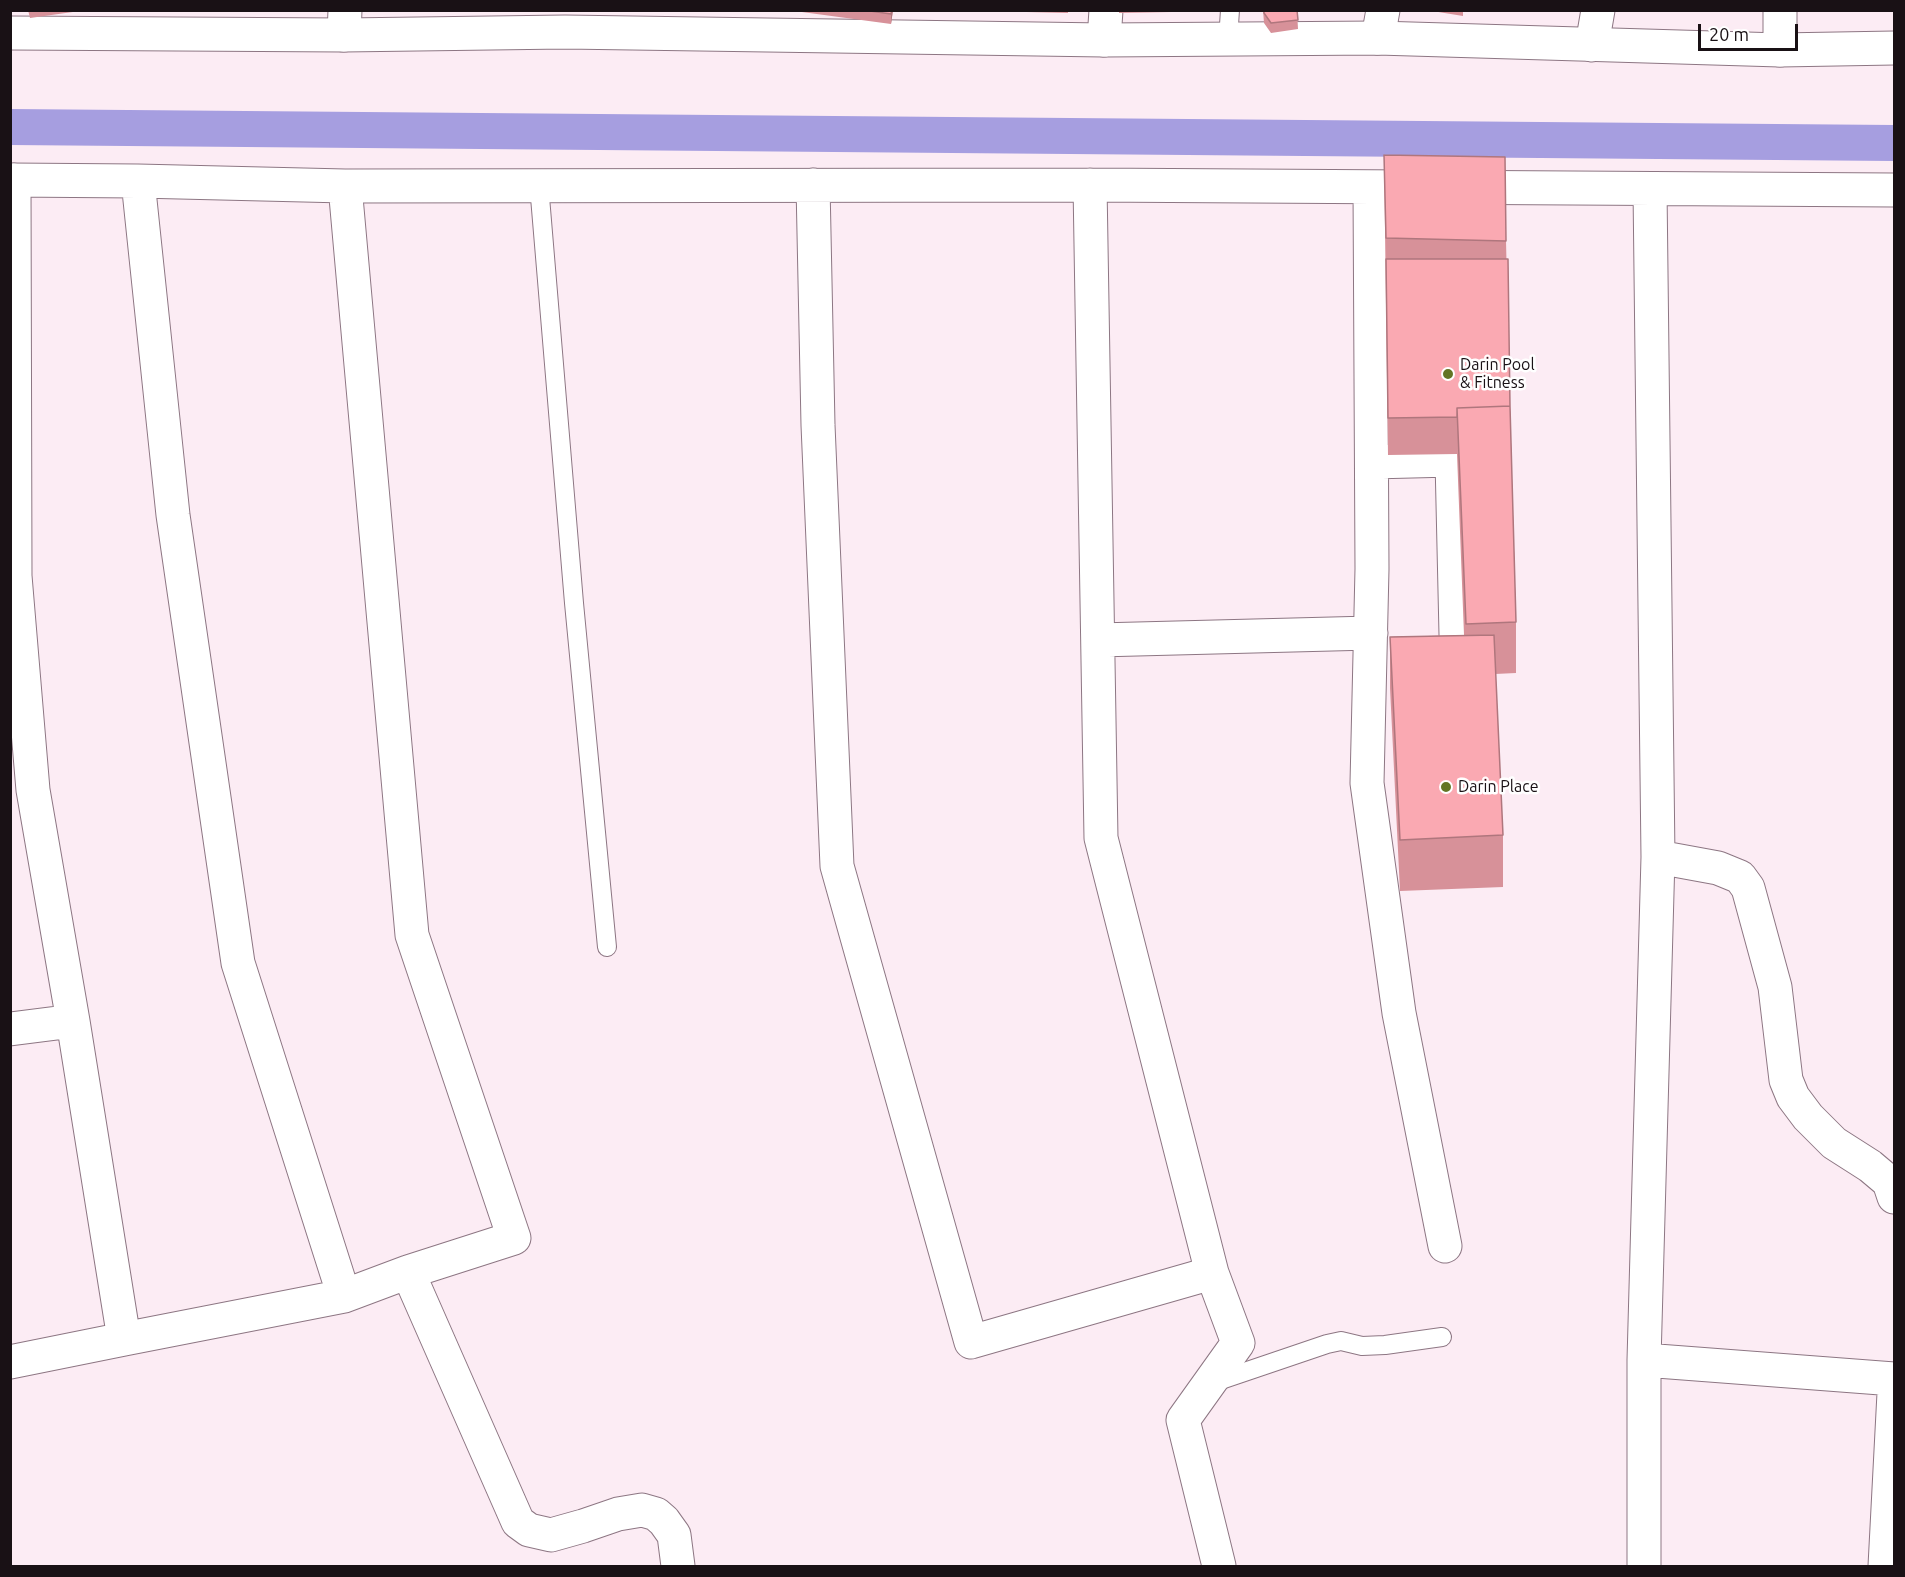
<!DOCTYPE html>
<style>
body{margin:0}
#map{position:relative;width:1905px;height:1577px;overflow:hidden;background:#fcecf4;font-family:Ubuntu,sans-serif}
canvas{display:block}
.frame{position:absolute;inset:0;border:12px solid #191115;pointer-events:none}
.scale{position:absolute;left:1698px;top:24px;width:100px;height:27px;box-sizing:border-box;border:3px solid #191115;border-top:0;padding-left:8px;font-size:18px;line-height:21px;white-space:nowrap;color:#191115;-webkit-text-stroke:4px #fff;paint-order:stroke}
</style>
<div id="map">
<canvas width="1905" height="1577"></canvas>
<div class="frame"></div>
<div class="scale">20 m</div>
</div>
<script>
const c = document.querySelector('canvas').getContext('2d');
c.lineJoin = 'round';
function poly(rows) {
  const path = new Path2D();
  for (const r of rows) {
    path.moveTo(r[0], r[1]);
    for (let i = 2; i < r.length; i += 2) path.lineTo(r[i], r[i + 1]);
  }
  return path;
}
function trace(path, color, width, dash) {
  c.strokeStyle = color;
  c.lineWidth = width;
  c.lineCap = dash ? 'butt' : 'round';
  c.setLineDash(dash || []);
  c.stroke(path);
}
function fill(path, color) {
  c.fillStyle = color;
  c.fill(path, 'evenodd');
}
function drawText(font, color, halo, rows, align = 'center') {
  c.font = font + ' Ubuntu,sans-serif';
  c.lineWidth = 5;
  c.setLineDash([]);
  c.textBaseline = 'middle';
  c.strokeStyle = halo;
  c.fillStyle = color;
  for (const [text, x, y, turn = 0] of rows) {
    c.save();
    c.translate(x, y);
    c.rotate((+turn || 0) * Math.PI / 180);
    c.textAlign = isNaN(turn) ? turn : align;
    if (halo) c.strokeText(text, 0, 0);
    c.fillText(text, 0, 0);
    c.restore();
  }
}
trace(poly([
 [10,127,1894,143]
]), '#a69ee0', 36);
const lane = poly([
 [1228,40,1230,10],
 [539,185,574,603,607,947],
 [1212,1383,1327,1344,1341,1341,1362,1346,1385,1345,1442,1337]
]);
const street = poly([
 [344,35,345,10],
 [1378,38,1383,10],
 [1104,40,1106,10],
 [1592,45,1598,10],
 [1780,50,1780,10],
 [10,180,138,181,345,186,1090,185,1894,190],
 [138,181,173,515,238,963,344,1296],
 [813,185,818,425,837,866,971,1342,1212,1273],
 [1090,185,1101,838,1212,1273,1238,1343,1183,1420,1219,1566],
 [1370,187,1372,569,1367,783,1399,1013,1445,1246],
 [1372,462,1452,460,1457,678],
 [1098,640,1371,633],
 [1658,857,1718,868,1740,877,1748,888,1775,987,1786,1080,1793,1097,1808,1117,1834,1143,1870,1166,1889,1182,1894,1197],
 [10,1029,73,1021],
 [408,1272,518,1522,529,1530,551,1535,583,1526,618,1514,642,1510,656,1514,664,1521,674,1535,678,1566],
 [124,1339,344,1296,408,1272,514,1238,412,935,345,186],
 [1644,1360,1894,1379],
 [10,1362,124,1339,73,1021,33,790,15,576,14,180],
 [1644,1566,1644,1360,1658,857,1650,189],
 [1885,1566,1894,1393]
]);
const secondary = poly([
 [10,33,344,35,565,32,1104,40,1378,38,1780,50,1894,48]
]);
trace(lane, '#8d7683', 20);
trace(street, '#8d7683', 35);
trace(secondary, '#8d7683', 35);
trace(lane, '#fff', 18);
trace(street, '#fff', 33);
trace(secondary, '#fff', 33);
fill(poly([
 [28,10,87,10,30,18],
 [787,10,893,10,891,24],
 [943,10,1068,10,1068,13],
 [1119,10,1224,10,1224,11,1119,13],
 [1263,10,1297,10,1298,29,1271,33,1264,23],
 [1426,10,1463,10,1463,16],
 [1384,155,1506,241,1510,406,1516,622,1516,673,1495,674,1503,835,1503,887,1400,891,1390,688,1390,637,1464,635,1457,454,1388,455]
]), '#d79199');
fill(poly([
 [892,10,893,10,891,24,891,14]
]), '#af767d');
const building = poly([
 [863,10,892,10,891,14,863,10],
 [1264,10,1297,10,1298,20,1271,23,1264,13,1264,10],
 [1384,155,1505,157,1506,241,1386,238,1384,155],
 [1386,259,1508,259,1510,406,1457,408,1457,417,1388,418,1386,259],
 [1510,406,1516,622,1466,624,1457,408,1510,406],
 [1494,635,1503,835,1400,840,1390,637,1494,635]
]);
fill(building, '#faa9b2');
trace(building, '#af767d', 1.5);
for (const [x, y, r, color] of [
 [1448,374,6,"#637524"],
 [1446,787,6,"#637524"]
]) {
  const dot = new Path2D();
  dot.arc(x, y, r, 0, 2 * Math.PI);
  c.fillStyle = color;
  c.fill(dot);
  trace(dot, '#fff', 2);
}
drawText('16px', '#191115', '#fff', [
 ["Darin Pool",1460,365],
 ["& Fitness",1460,383],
 ["Darin Place",1458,787]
], 'left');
</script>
